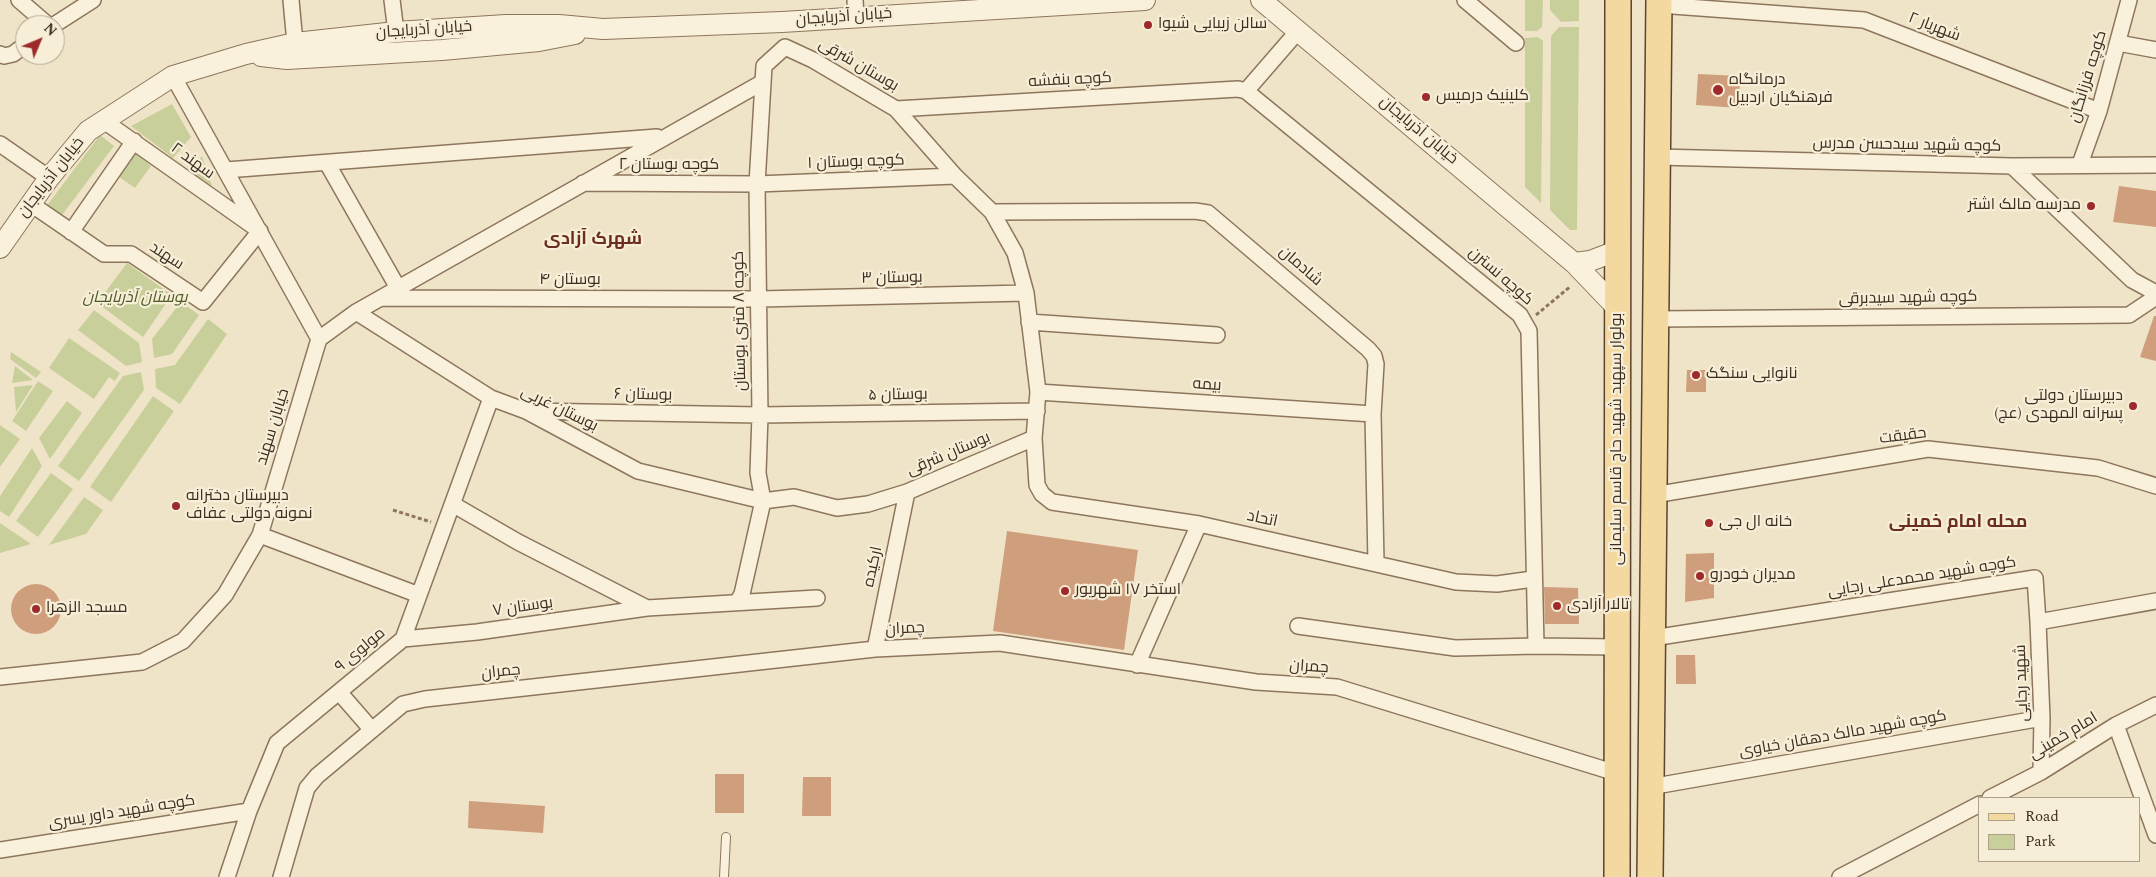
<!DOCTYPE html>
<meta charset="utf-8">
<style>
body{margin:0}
#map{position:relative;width:2156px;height:877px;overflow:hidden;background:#f0e4c8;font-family:Spectral,serif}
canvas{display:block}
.legend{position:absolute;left:1978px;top:797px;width:162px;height:65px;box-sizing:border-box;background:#f7eed8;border:1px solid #ada18e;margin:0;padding:6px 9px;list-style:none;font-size:15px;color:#3d2e20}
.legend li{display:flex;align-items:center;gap:10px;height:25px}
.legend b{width:25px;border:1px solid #ada18e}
.north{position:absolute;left:15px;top:15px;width:50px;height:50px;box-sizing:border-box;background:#f7eed8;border:1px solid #ada18e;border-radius:50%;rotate:45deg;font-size:14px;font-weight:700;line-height:20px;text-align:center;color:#3d2e20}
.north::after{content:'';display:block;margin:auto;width:18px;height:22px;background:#9e2a2b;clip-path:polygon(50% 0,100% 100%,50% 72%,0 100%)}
</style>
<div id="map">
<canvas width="2156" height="877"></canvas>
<ul class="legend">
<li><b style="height:6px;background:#f3d9a0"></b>Road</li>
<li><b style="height:14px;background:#c9cf9b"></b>Park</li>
</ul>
<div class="north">N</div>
</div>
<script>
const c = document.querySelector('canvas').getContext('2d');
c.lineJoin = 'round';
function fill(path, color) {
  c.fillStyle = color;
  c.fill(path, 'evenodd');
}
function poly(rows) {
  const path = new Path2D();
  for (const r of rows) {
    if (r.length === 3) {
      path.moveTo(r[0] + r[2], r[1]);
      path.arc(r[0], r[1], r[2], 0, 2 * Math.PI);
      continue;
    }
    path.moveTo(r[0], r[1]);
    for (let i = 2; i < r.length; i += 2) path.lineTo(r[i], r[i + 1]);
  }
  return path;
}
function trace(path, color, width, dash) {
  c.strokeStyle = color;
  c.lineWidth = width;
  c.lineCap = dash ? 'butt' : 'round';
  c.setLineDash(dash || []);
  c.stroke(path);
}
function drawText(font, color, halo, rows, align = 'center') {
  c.font = font + ' Spectral,Cairo,serif';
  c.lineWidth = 4.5;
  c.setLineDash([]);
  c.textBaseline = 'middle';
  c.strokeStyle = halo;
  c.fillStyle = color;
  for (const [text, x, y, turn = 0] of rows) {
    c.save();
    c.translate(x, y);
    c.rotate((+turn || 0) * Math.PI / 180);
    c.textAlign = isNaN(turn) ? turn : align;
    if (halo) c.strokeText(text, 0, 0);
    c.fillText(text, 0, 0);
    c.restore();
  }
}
fill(poly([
 [1525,0,1543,0,1542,27,1537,31,1525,31],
 [1550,0,1579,0,1579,21,1561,22,1550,10],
 [1559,27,1579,27,1577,230,1570,230,1550,210,1551,36],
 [1538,37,1543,41,1541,203,1525,187,1525,38],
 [172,104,191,137,173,158,131,126],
 [100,135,114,146,59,219,45,208],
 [135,152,151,166,135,188,116,175],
 [202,156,212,186,190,171],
 [127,263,172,295,143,337,97,303],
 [181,302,199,315,172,354,154,358,152,339],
 [94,310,139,343,142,362,126,366,78,330],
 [208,319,227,334,180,404,156,388,155,369,175,365],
 [69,338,120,373,115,381,109,377,94,399,49,368],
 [11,352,41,372,36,378,10,359],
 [15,366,33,380,12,383],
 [141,372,144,390,79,481,58,466,123,376],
 [38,381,53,391,26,431,12,421],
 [33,385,16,412,14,387],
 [153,396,174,411,111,502,90,487],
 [67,401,82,413,50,459,39,438],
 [0,425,20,439,0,467],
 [32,448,42,466,9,517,0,511,0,496],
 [51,473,73,489,38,537,16,521],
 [84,497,103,510,86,534,49,545],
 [0,523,31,544,0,553]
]), '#c9cf9b');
fill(poly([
 [1698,74,1740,76,1739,108,1696,105],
 [2119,186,2156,191,2156,227,2113,222],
 [2154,316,2156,316,2156,361,2140,357],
 [1687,370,1706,370,1706,392,1686,392],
 [1007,531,1138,550,1124,650,993,631],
 [1714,553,1714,598,1685,602,1686,554],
 [36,609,25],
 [1544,587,1578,588,1579,624,1545,624],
 [1676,655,1695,655,1696,684,1676,684],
 [715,774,744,774,744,813,715,813],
 [803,777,831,777,831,816,802,816],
 [469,801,545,806,543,833,468,828]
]), '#cf9f7d');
const service = poly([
 [724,877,726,837]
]);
const minor = poly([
 [19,0,48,25],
 [291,0,295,43],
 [392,0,396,32],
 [855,0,856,17],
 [1465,0,1516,43],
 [1659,5,1864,20,2099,111],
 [54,25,93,0],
 [2118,43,2156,50],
 [785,47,813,60,896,109,955,176,992,212,1015,253,1026,293,1038,392,1034,438,1037,485,1042,494,1052,502,1199,524,1456,582,1497,584,1533,579],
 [0,54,4,56,13,54,25,45],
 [1246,91,1298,31],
 [896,109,1238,89,1246,91,1520,315,1529,331,1536,646],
 [0,144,49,178],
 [1658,157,2012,166,2156,165],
 [327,163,398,288],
 [2080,164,2099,111,2129,0],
 [2012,166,2132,280,2156,293],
 [226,170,657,137],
 [583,183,757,184,955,176],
 [31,204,104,254,131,254,203,302,260,231,104,121],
 [992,212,1195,211,1208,213,1368,349,1374,356,1376,364,1373,414,1376,563],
 [71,232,134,141],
 [381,298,759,299,1026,293],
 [356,312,491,398,526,411,638,471,763,501,794,497,837,508,868,504,907,492,1034,438],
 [1656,319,2129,315,2156,297],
 [1029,322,1217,335],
 [319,339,356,312,763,82],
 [1038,392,1373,414],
 [529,411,760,415,1037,411],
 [1654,495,1928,449,2098,468,2156,486],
 [454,505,518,542,647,608],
 [260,535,419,595],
 [738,601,742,594,763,501,758,473,760,415,757,184,764,66,785,47],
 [2038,622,2042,718,2041,772],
 [1298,626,1455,648,1536,646,1617,647],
 [1653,638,2035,578,2038,622,2156,601],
 [403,639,477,632,647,608,817,598],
 [875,649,907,492],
 [1137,665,1199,524],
 [0,677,142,662,183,641,225,595,260,535,319,339,173,76],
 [339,692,372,730],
 [2116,725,2156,835],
 [1650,787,2042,718],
 [1990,798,2041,772,2116,725,2156,705],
 [0,850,249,811],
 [227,877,249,811,277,743,403,639,491,398],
 [281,877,307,788,317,776,403,704,425,699,875,649,1000,643,1256,682,1337,687,1616,773],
 [1840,877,1980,804]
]);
const tertiary = poly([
 [1261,0,1574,263,1619,310],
 [261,56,287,59,442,50,539,41,575,34],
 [0,248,49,178,88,131,173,76,246,54,295,43,396,32,506,25,559,25,603,29,782,22,1145,0],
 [1574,263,1590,261,1619,250]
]);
const primary = poly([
 [1617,877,1618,0],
 [1650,877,1659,0]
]);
trace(service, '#8d765c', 10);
trace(minor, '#8d765c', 18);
trace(tertiary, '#8d765c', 22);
trace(primary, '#5b4430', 28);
trace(poly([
 [1536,315,1571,286],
 [393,510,431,522]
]), '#8d765c', 3, [4, 2.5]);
trace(service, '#faf1dc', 8);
trace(minor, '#faf1dc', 15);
trace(tertiary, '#faf1dc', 20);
trace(primary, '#f3d9a0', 25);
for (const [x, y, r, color] of [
 [1148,25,5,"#9e2a2b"],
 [1718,90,6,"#9e2a2b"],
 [1426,97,5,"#9e2a2b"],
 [2091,206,5,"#9e2a2b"],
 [1696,375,5,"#9e2a2b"],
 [2133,406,5,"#9e2a2b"],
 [176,506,5,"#9e2a2b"],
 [1709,523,5,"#9e2a2b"],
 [1700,576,5,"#9e2a2b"],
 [1065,591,5,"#9e2a2b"],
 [1557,606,5,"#9e2a2b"],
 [36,609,5,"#9e2a2b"]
]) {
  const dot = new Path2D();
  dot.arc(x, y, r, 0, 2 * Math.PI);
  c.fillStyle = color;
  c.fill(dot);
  trace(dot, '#f7eed8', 2);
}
drawText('16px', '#3d2e20', '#f7eed8', [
 ["خیابان آذربایجان",844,18,-4],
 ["شهریار ۲",1934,28,21],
 ["خیابان آذربایجان",424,31,-4],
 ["بوستان شرقی",858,66,30],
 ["کوچه فرزانگان",2089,77,-73],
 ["کوچه بنفشه",1070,81,-3],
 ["خیابان آذربایجان",1418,131,40],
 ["کوچه شهید سیدحسن مدرس",1907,146,1],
 ["سهند ۲",192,162,36],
 ["کوچه بوستان ۱",856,163,-2],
 ["کوچه بوستان ۲",669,166],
 ["خیابان آذربایجان",52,178,-52],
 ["سهند",166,257,33],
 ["شادمان",1300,267,41],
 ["کوچه نسترن",1500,277,41],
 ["بوستان ۳",892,279,-1],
 ["بوستان ۴",570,281],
 ["کوچه شهید سیدبرقی",1908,299,-1],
 ["کوچه ۸ متری بوستان",741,321,-91],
 ["بیمه",1207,386,4],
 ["بوستان ۶",643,396,1],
 ["بوستان ۵",898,396,-1],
 ["بوستان غربی",559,410,26],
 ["خیابان سهند",274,427,-73],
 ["حقیقت",1903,437,-7],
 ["بولوار سپهبد شهید حاج قاسم سلیمانی",1618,439,-90],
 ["بوستان شرقی",949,455,-23],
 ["اتحاد",1262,520,12],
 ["ارکیده",874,567,-78],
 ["کوچه شهید محمدعلی رجایی",1922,578,-9],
 ["بوستان ۷",523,608,-8],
 ["چمران",905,630,-3],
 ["مولوی ۹",361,651,-40],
 ["چمران",1309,668,4],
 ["چمران",501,673,-6],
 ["شهید رجایی",2023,683,-92],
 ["کوچه شهید مالک دهقان‌ خیاوی",1843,735,-10],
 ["امام خمینی",2064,737,-31],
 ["کوچه شهید داور یسری",122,813,-9]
]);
drawText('16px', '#3d2e20', '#f7eed8', [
 ["سالن زیبایی شیوا",1158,25],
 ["درمانگاه",1729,81],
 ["فرهنگیان اردبیل",1729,99],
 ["کلینیک درمیس",1436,97],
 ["مدرسه مالک اشتر",2081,206,"right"],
 ["نانوایی سنگک",1706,375],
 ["دبیرستان دولتی",2123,397,"right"],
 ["پسرانه المهدی (عج)",2123,415,"right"],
 ["دبیرستان دخترانه",186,497],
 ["نمونه دولتی عفاف",186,515],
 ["خانه ال جی",1719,523],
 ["مدیران خودرو",1710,576],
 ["استخر ١٧ شهریور",1075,591],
 ["تالار آزادی",1567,606],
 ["مسجد الزهرا",46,609]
], 'left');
drawText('italic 16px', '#4d5a26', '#f7eed8', [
 ["بوستان آذربایجان",135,299]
]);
drawText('bold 18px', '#6b2e1e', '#f7eed8', [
 ["شهرک آزادی",593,240],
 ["محله امام خمینی",1958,523]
]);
</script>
